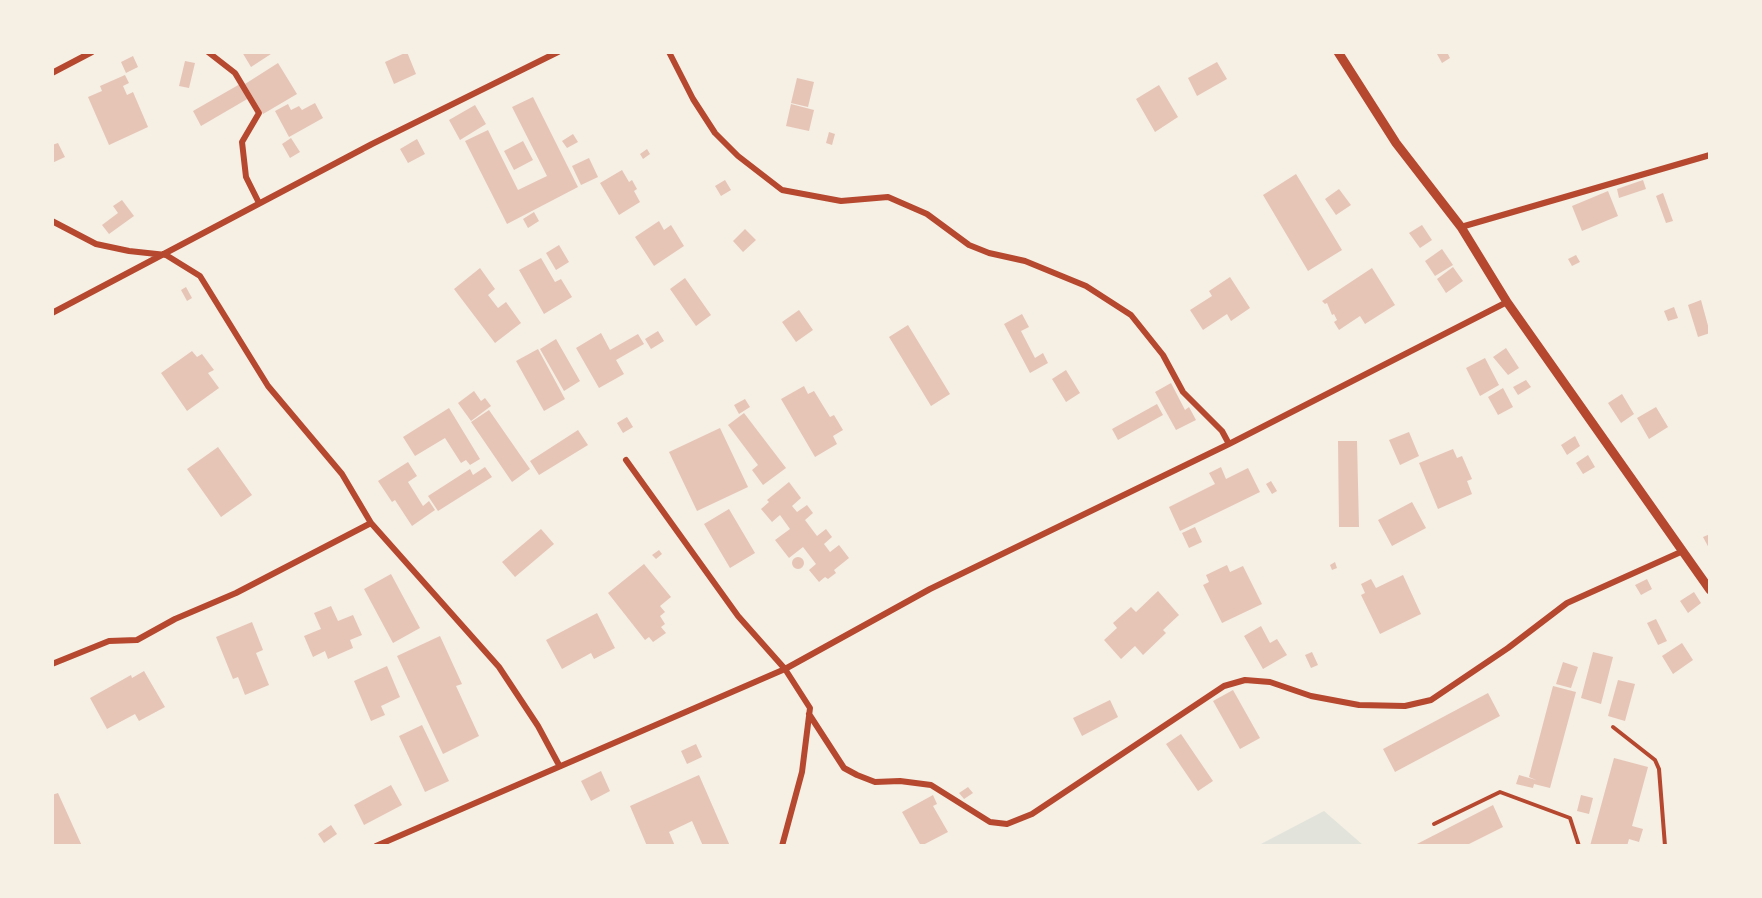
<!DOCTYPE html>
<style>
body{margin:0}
#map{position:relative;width:1762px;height:898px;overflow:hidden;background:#f6efe4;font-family:Ubuntu,sans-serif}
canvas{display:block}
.frame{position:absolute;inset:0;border:54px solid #f6efe4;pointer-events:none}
</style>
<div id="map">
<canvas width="1762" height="898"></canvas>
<div class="frame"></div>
</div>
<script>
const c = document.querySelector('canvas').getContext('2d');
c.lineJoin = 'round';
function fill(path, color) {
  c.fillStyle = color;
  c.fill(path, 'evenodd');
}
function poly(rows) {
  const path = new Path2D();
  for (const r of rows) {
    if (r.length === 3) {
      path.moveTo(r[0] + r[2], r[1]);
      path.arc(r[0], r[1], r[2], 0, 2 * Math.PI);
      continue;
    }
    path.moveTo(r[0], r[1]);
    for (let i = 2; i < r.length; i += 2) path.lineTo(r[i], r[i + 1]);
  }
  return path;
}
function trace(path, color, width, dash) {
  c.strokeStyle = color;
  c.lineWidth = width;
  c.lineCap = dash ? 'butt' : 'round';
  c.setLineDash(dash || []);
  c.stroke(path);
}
fill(poly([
 [1324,811,1363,845,1259,845]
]), '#e2e4dc');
fill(poly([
 [242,52,274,52,251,67],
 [407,52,416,74,394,84,385,62],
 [1440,52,1447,52,1450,58,1442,63,1437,54],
 [133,56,138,67,126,73,121,62],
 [185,61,195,63,189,88,179,86],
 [1217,62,1227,79,1197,96,1188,78],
 [278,63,297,94,263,114,245,84],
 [125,75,129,83,123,86,127,95,133,92,148,127,109,145,88,97,102,91,100,86],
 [797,78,814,82,808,107,791,103],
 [240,84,249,98,201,126,193,111],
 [1159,85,1178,117,1155,132,1136,99],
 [533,97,578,187,507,224,465,141,488,130,518,190,547,176,512,107],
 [315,103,323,118,289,137,275,111,288,104,291,110,299,106,302,110],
 [791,104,814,110,809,131,786,126],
 [475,105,486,124,460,140,449,120],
 [829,132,835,134,832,145,826,143],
 [573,134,578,142,567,148,562,141],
 [291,138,300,152,290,158,282,144],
 [417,139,425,154,408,163,400,149],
 [523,141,533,160,514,170,504,151],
 [58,143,65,157,52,163,52,145],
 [647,149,650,154,643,159,640,154],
 [589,158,598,177,581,185,572,166],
 [622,170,629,182,632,180,637,189,634,191,640,202,619,215,600,183],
 [1296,174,1342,250,1308,271,1263,195],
 [725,180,731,190,721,196,715,186],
 [1643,180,1646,189,1619,198,1617,189],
 [1339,189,1351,205,1336,215,1325,199],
 [1608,191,1618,216,1582,231,1572,206],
 [1663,193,1673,221,1666,223,1656,196],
 [122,200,134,216,109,234,102,225,118,213,113,206],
 [534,212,539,221,528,228,523,219],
 [659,221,664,230,671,225,684,246,654,266,635,237],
 [1422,225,1432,240,1420,248,1409,233],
 [745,229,756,240,743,252,733,241],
 [559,245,569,262,556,270,546,253],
 [1442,249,1453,265,1435,276,1425,261],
 [1576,255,1580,262,1572,266,1568,259],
 [541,258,555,282,561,279,572,297,544,314,519,270],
 [1453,267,1463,281,1446,293,1437,279],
 [480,268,495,289,488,295,498,308,506,302,521,323,495,343,454,289],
 [1372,268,1395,305,1365,324,1360,316,1339,330,1334,322,1337,320,1334,314,1332,315,1327,303,1325,304,1322,301],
 [1230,277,1250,308,1231,321,1227,314,1203,330,1190,310,1212,296,1209,291],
 [685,278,711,315,696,326,670,289],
 [186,287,192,298,187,301,181,290],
 [1701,300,1710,333,1698,337,1688,305],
 [1674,307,1678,318,1668,321,1664,311],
 [799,310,813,330,796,342,782,322],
 [1022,314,1029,327,1021,331,1035,358,1043,353,1048,363,1030,373,1004,324],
 [908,325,950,394,931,406,889,337],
 [658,331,664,341,651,349,645,339],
 [601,333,610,350,638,334,644,344,616,360,624,374,599,388,576,348],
 [556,339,580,381,564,391,540,349],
 [1506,348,1519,368,1508,375,1493,357],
 [538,349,565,399,544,411,516,361],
 [192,351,197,357,202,354,214,370,208,373,219,388,187,411,161,373],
 [1485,358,1499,385,1480,396,1466,368],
 [1066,370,1080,393,1066,402,1052,379],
 [1526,380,1531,387,1518,395,1513,387],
 [1171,383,1185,410,1189,407,1196,420,1176,430,1155,392],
 [804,386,808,394,814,391,830,417,834,415,843,430,833,436,837,444,815,457,781,399],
 [1503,388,1513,407,1498,415,1488,397],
 [474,391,481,401,485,398,491,406,471,421,458,403],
 [1622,394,1634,414,1621,423,1608,403],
 [745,399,750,407,739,414,734,405],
 [1157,404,1163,415,1118,440,1112,429],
 [1656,407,1668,427,1649,439,1637,418],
 [449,408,480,459,470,465,466,460,461,463,445,438,415,456,403,437],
 [489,410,530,469,512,482,471,422],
 [744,413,786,468,763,485,752,470,758,465,728,425],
 [627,417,633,427,623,433,617,423],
 [720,428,748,487,697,511,669,452],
 [578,430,588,445,539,475,530,461],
 [1409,432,1419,456,1400,465,1389,440],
 [1575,436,1580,446,1567,455,1561,445],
 [1338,441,1357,441,1359,527,1339,527],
 [218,447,252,495,221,517,187,469],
 [1453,449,1457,458,1462,456,1472,479,1467,481,1472,494,1438,509,1419,463],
 [1588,455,1595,467,1583,474,1576,463],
 [408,462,417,476,408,482,423,506,429,501,435,510,412,526,395,500,392,502,378,481],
 [485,467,492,477,438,511,428,496,470,469,473,475],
 [1221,467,1226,479,1248,468,1260,492,1180,531,1169,507,1215,484,1209,473],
 [1271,481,1277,491,1272,494,1266,484],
 [789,482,801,498,792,506,797,512,807,505,813,513,805,520,817,536,826,529,832,537,824,544,830,552,839,545,849,558,834,570,836,573,828,579,825,577,819,582,809,570,816,564,803,547,789,558,775,540,790,529,780,515,772,522,761,509,769,502,767,500],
 [1412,502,1426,528,1392,546,1378,520],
 [729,509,755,553,730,568,704,524],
 [1195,527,1202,542,1189,548,1182,533],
 [541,529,554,544,515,577,502,562],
 [1710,534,1710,550,1703,537],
 [659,550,662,554,656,559,652,555],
 [798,563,6],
 [1335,562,1337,568,1332,570,1330,565],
 [644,564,671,597,660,606,665,612,660,616,665,624,661,627,666,633,653,642,649,637,645,640,608,593],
 [1227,565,1230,572,1243,566,1262,604,1222,623,1203,585,1209,582,1206,575],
 [391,574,420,628,393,643,364,589],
 [1403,575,1421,614,1380,634,1361,595,1365,593,1361,584,1371,579,1376,588],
 [1647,579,1652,589,1641,595,1635,585],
 [1158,591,1179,615,1163,630,1166,633,1143,655,1135,646,1121,659,1104,640,1117,628,1113,623,1131,607,1136,612],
 [1694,592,1701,603,1688,613,1680,601],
 [331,606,338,621,353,615,362,635,350,640,353,648,328,659,325,651,313,657,304,636,321,629,314,613],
 [597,613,615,648,594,659,591,653,562,669,546,640],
 [1656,619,1667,641,1658,645,1647,623],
 [252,622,263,650,256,653,269,685,245,695,238,677,233,679,216,637],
 [1261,626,1270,643,1277,639,1287,655,1263,669,1244,636],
 [440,636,462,684,456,686,479,736,443,754,397,656],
 [1682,643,1693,660,1673,674,1662,656],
 [1312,652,1318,665,1311,668,1305,655],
 [1593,652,1613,657,1601,704,1581,698],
 [1563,662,1578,667,1571,688,1556,684],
 [387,666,400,697,381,706,385,715,371,721,354,681],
 [144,671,165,707,139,721,135,714,107,729,90,698,131,675,132,678],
 [1618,680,1635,684,1625,721,1608,716],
 [1553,686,1576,692,1550,788,1534,784,1533,788,1516,784,1519,775,1536,780,1529,777],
 [1233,690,1260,738,1240,749,1213,701],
 [1488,693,1500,716,1395,772,1383,749],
 [1110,700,1118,717,1082,736,1073,718],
 [422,725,449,781,425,792,399,736],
 [1181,734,1213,781,1198,791,1166,744],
 [696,744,702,757,687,764,681,751],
 [1614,758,1648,767,1632,826,1643,829,1639,842,1629,839,1627,846,1590,846],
 [601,771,610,791,591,801,581,781],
 [699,775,730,846,703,846,692,821,669,832,675,846,647,846,630,806],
 [391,785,402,805,364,825,354,805],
 [968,787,973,793,964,799,959,793],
 [58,793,82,846,52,846,52,795],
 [933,795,937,804,933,806,948,832,921,846,902,812],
 [1581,795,1593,798,1589,814,1577,811],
 [1493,805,1503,827,1465,846,1413,846],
 [331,825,337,834,324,843,318,834]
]), '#e6c5b7');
trace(poly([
 [1613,727,1655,760,1659,769,1665,846],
 [1434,824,1500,792,1570,818,1579,846]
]), '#b5482f', 4);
trace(poly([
 [208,52,235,73,259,113,242,142,246,177,259,203],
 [669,52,693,99,715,133,738,156,782,190,841,201,888,197,927,214,969,245,989,253,1025,261,1086,286,1131,315,1163,355,1183,392,1222,431,1229,444],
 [52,73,92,52],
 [52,221,96,244,129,251,166,255,200,276,268,386,342,474,371,523,499,667,538,726,559,765],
 [1461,227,1710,155],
 [52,313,372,144,558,52],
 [626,460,738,616,785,669,810,708,802,772,782,846],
 [52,664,109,641,137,640,175,619,236,593,371,523],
 [809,714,844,768,857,775,875,782,900,781,931,785,990,822,1007,824,1032,814,1224,686,1245,680,1270,682,1311,696,1359,705,1405,706,1431,700,1508,648,1567,603,1683,551],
 [376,846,785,669,930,589,1229,444,1507,302]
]), '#b5482f', 6);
trace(poly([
 [1338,52,1396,143,1461,227,1507,302,1710,590]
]), '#b5482f', 9);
</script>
